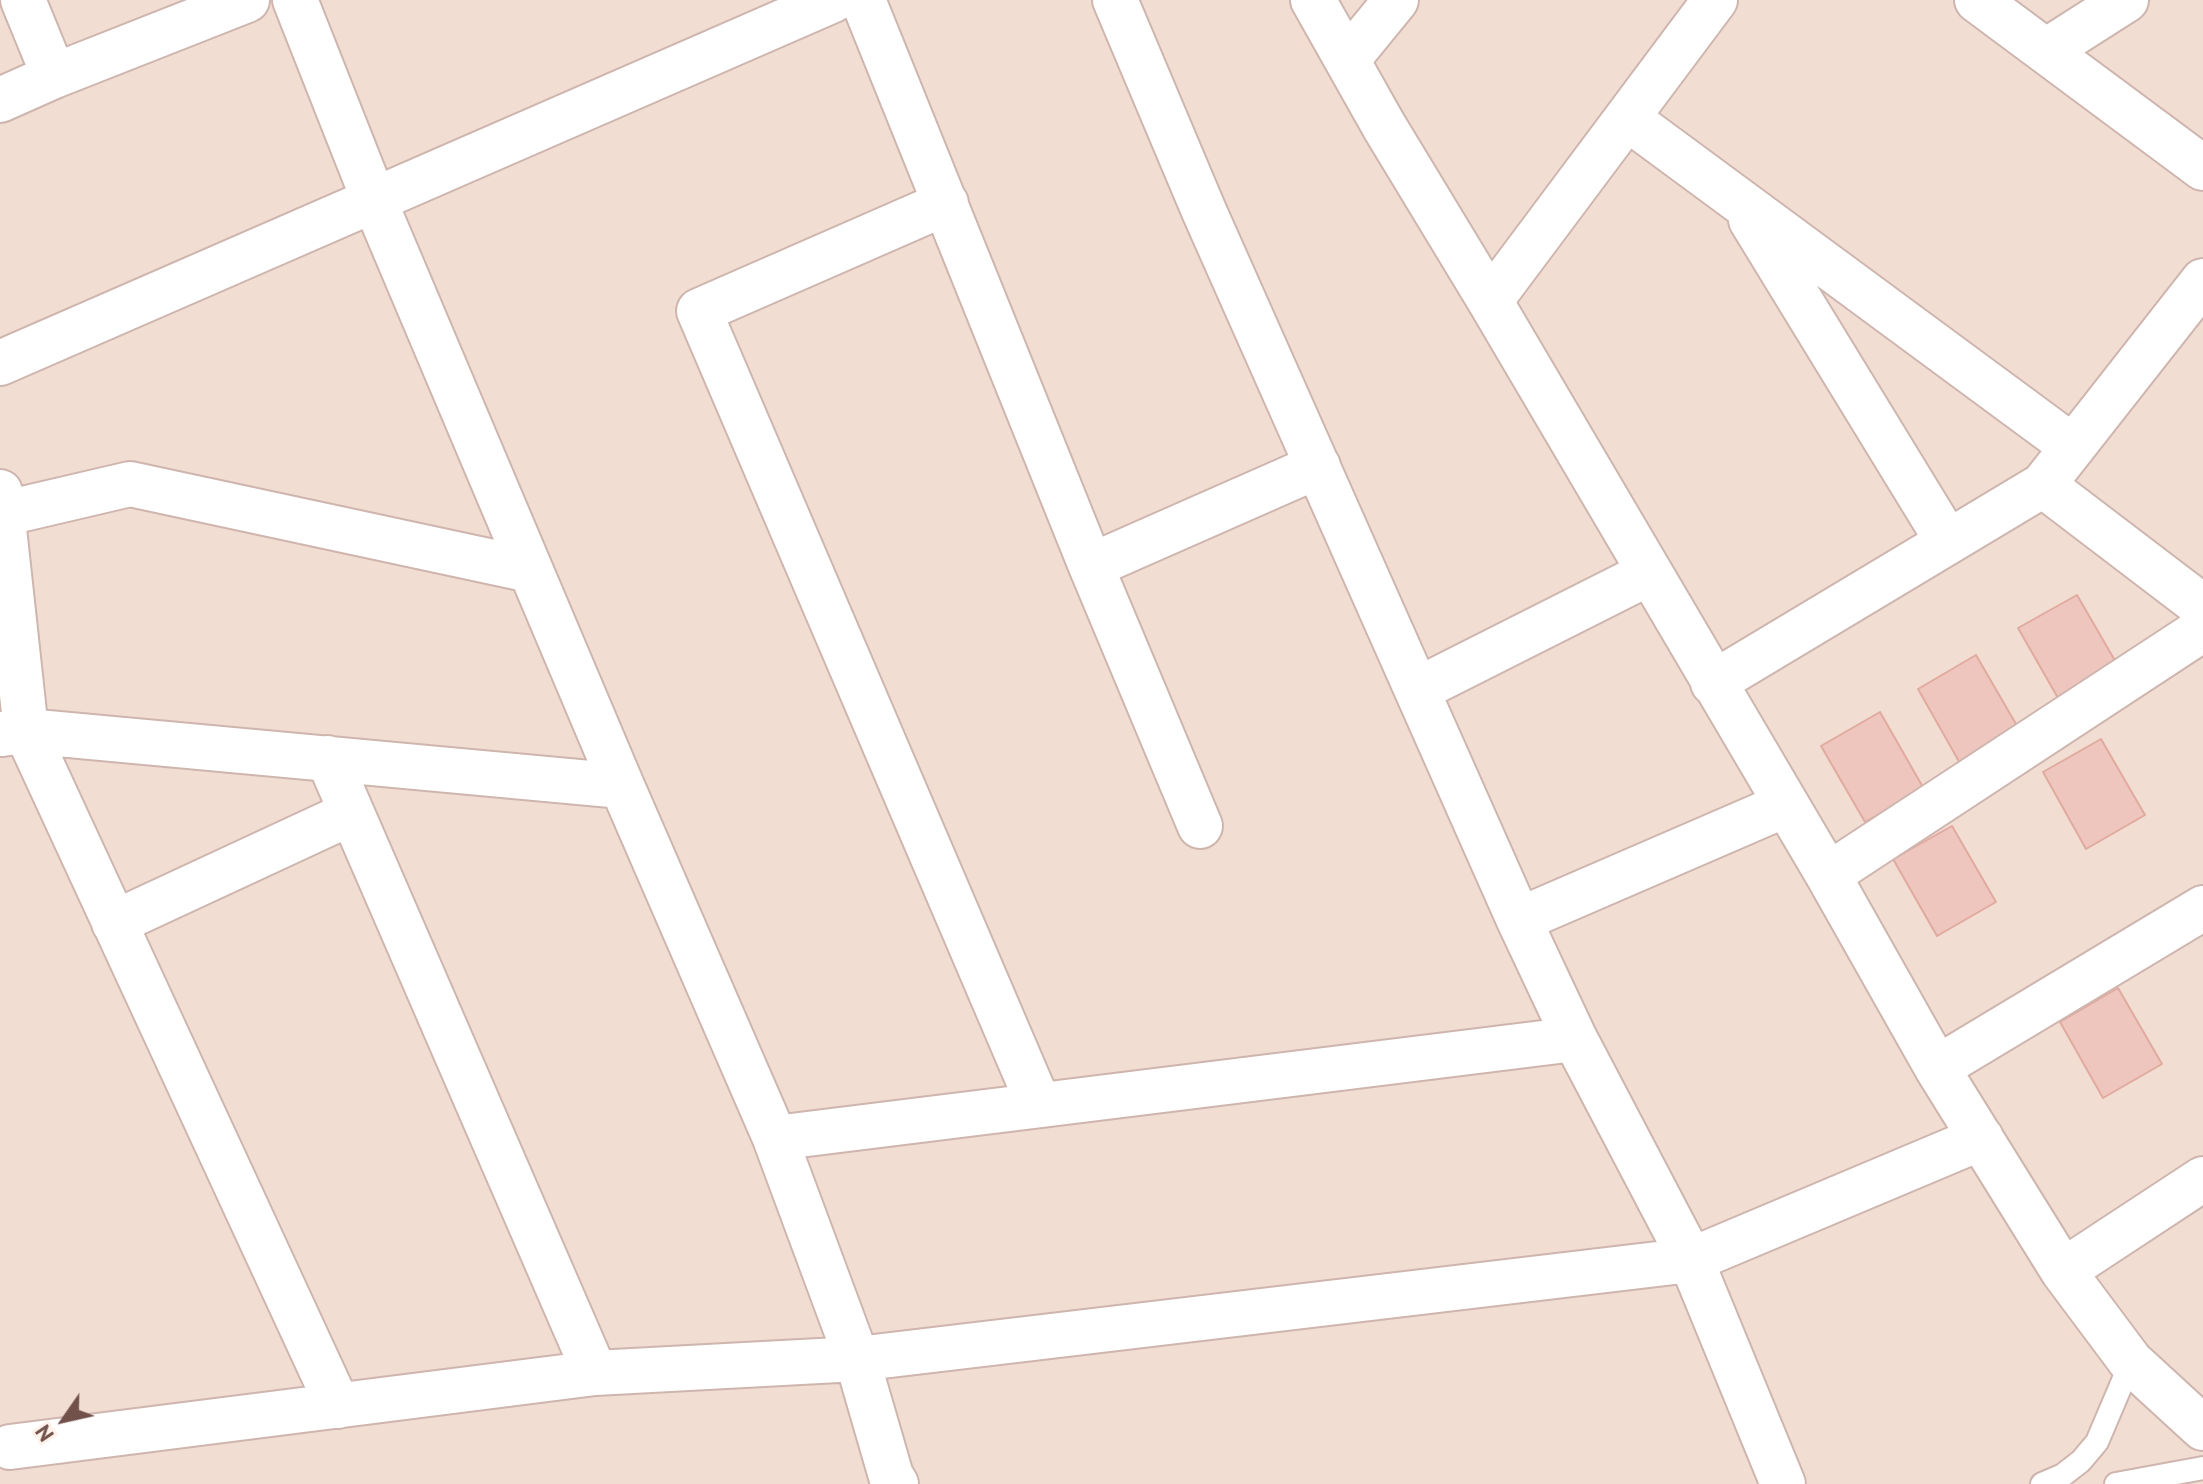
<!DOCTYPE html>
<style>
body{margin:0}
#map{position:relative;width:2203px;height:1484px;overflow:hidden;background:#fbede4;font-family:"PT Sans",sans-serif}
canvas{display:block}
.north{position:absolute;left:24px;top:1380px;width:80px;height:80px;-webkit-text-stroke:6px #fef2ea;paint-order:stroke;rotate:236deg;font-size:22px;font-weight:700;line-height:32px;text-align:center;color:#72514b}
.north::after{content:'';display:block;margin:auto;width:28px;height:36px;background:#72514b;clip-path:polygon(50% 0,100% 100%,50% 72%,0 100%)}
</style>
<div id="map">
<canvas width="2203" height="1484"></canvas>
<div class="north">N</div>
</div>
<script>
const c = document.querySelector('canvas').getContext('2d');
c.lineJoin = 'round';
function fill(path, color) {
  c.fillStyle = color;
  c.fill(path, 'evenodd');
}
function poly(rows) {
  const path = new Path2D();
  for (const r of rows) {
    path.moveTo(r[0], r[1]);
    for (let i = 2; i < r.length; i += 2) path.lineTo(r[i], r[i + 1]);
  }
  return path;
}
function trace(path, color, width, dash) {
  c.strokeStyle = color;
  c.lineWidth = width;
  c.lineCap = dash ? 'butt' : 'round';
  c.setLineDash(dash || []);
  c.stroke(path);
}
fill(poly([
 [0,0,2203,0,2203,1484,0,1484]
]), '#f2ddd3');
const building = poly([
 [2077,595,2121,671,2062,705,2018,628,2077,595],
 [1976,655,2020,731,1961,765,1918,689,1976,655],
 [1880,712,1924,789,1865,822,1821,746,1880,712],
 [2101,739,2145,815,2086,849,2043,772,2101,739],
 [1952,826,1996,902,1937,936,1893,859,1952,826],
 [2118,988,2162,1064,2103,1098,2060,1022,2118,988]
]);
fill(building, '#eec6bd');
trace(building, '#e0aa9f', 2);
const lane = poly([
 [2042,1484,2063,1475,2081,1461,2097,1442,2131,1362],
 [2116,1484,2203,1468]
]);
const street = poly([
 [23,0,54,76],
 [295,0,374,200,622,786,775,1138,857,1359,891,1476,896,1484],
 [863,0,1091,566,1200,826],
 [1115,0,1204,211,1519,920,1575,1039,1691,1260,1783,1484],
 [1313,0,1384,126,1490,301,1828,875,1937,1068,2063,1271,2131,1362,2203,1428],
 [1977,0,2203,168],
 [2046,51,2126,0],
 [1347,60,1396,0],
 [0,100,54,76,247,0],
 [1627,118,2073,447],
 [946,203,699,311,1039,1105],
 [1751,220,1948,542],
 [1490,301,1715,0],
 [0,363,833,0],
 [2043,485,2203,607],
 [0,492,26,731,338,1406],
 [2,514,130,484,530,570],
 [1091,566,1318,466],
 [1713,683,2043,485,2203,281],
 [1417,690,1649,573],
 [2,734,26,731,622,786],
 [328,758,595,1373],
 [1828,875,2203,629],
 [1519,920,1785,805],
 [114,923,351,813],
 [1937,1068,2203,908],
 [775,1138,1575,1039],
 [2063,1271,2203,1179],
 [10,1447,595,1373,857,1359,1691,1260,1981,1138]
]);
trace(lane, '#ceb5ae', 26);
trace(street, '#ceb5ae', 48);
trace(lane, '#fff', 22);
trace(street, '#fff', 44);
</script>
